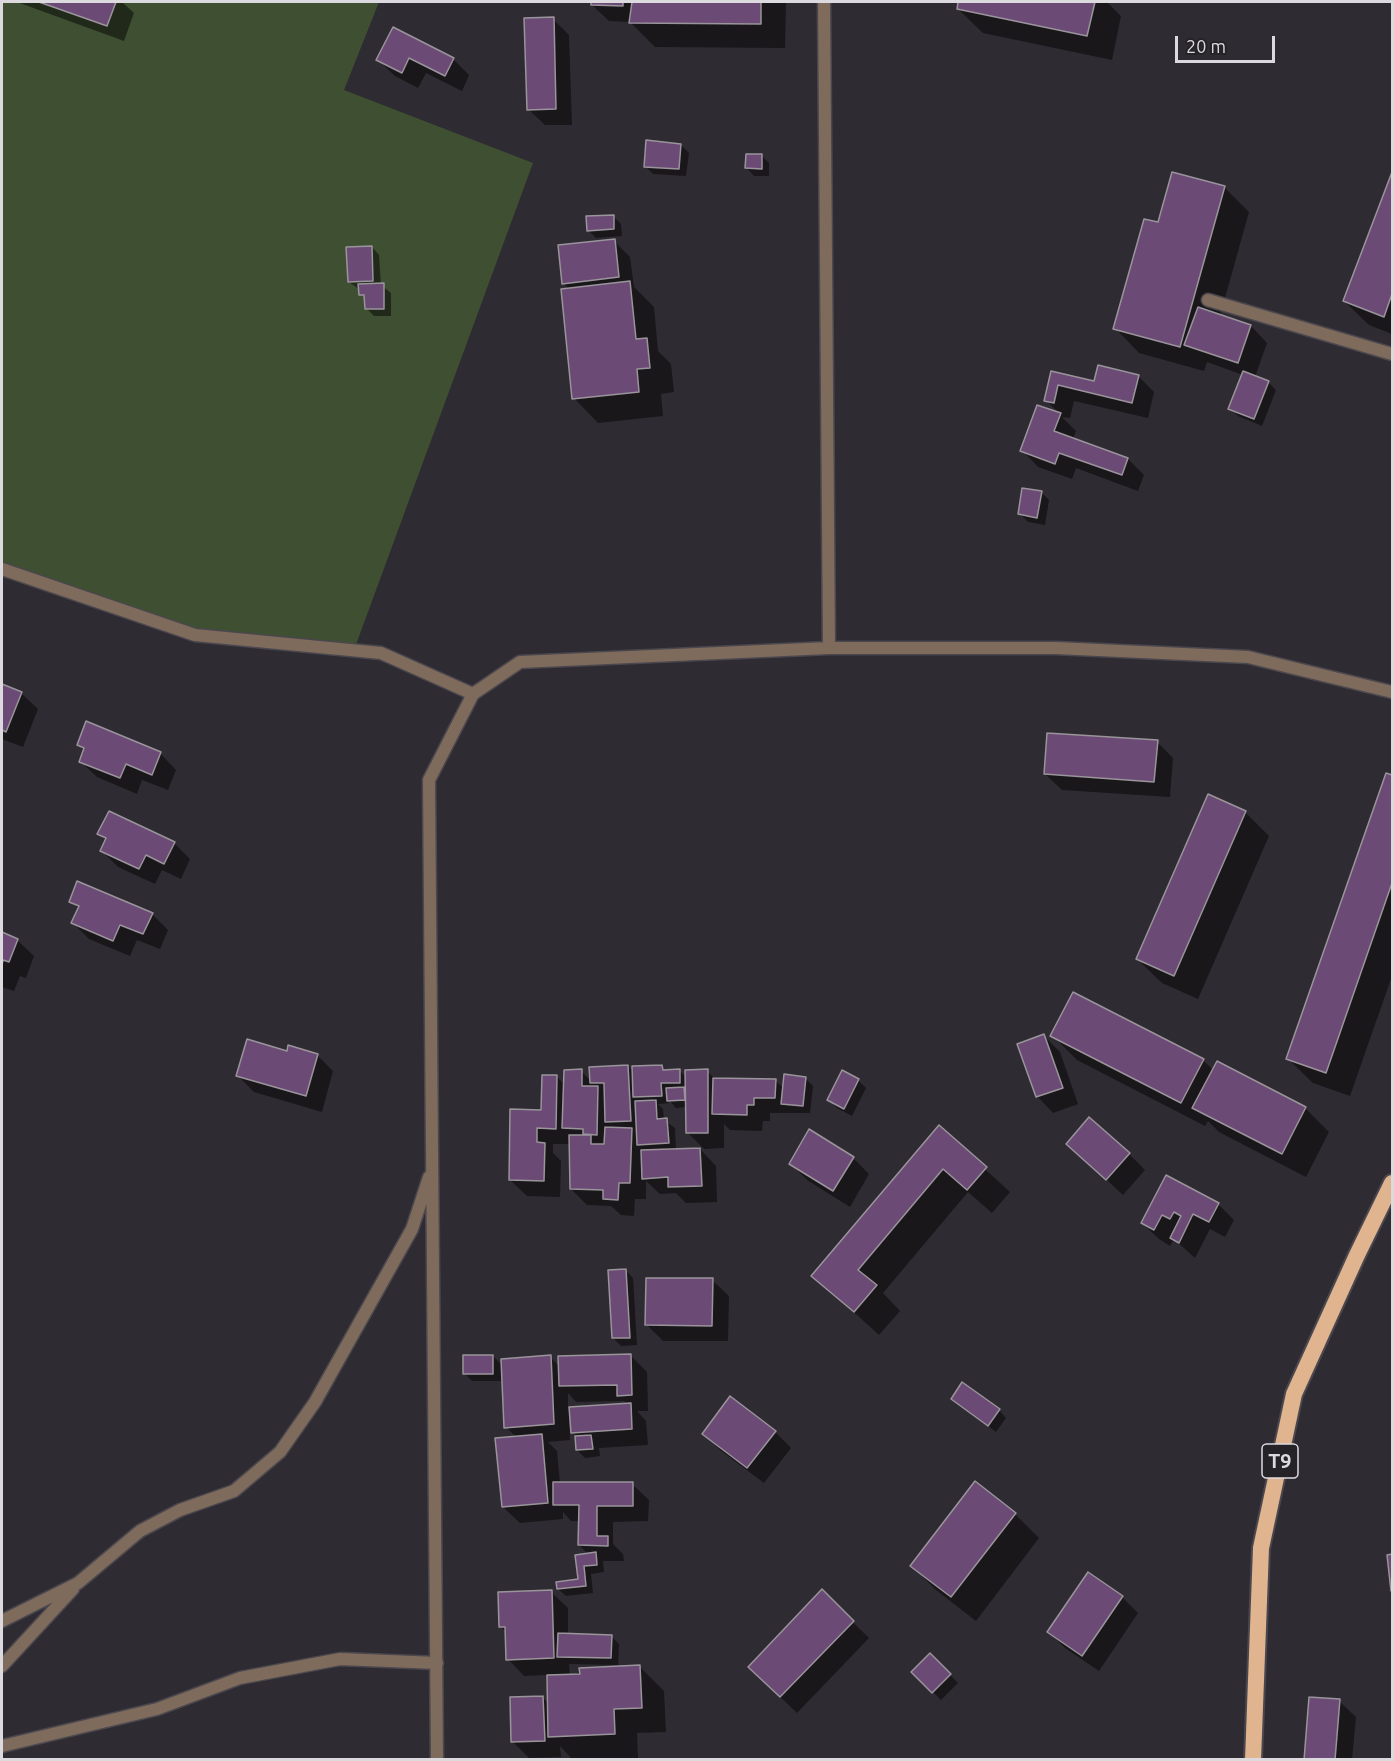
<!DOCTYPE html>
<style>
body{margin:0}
#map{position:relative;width:1394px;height:1761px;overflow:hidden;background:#2f2b32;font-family:Ubuntu,sans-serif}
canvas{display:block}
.frame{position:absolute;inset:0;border:3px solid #dddadf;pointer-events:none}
.scale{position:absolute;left:1175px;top:36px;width:100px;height:27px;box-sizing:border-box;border:3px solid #dddadf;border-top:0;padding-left:8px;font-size:18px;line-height:21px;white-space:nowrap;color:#dddadf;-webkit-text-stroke:4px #252228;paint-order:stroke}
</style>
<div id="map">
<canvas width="1394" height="1761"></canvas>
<div class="frame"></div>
<div class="scale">20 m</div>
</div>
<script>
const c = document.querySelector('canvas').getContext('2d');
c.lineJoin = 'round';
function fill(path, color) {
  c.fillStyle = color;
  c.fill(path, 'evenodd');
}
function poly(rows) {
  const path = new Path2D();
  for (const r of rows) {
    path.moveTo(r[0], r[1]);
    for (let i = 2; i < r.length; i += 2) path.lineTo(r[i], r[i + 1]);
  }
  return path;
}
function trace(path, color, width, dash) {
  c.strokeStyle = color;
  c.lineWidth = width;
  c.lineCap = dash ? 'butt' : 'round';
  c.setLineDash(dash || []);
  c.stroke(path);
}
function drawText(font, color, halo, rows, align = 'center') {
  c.font = font + ' Ubuntu,sans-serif';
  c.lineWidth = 4.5;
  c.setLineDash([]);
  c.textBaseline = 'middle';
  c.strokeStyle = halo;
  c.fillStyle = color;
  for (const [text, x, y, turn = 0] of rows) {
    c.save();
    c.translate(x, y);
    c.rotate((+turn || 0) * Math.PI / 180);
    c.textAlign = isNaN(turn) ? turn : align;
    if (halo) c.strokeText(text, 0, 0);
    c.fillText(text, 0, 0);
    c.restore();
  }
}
fill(poly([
 [2,2,379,2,344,90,533,163,354,650,214,637,2,565]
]), '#3e5031');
fill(poly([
 [17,2,122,2,134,13,124,41],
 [592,2,786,2,785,48,655,47,630,22,609,21,592,5],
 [960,2,1107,2,1121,16,1112,60,983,33,958,9],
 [553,19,569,35,572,125,545,125,528,109],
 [394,29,453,59,469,75,462,91,426,73,418,88,395,76,378,60],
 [681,145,689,153,686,176,653,174,645,166],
 [761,155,769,163,769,176,754,176,747,168],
 [1392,176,1392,334,1369,325,1344,301],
 [1224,187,1249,212,1220,316,1251,326,1267,343,1255,377,1268,382,1276,390,1262,426,1238,416,1230,408,1243,375,1207,362,1204,371,1139,353,1115,328,1159,224],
 [613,216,621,224,622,236,596,238,588,230],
 [614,241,630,257,634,287,654,307,658,351,671,364,674,392,661,394,663,416,598,423,574,398,569,289,564,284],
 [372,247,379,255,381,285,391,293,391,316,374,316,366,308,366,300,360,290,349,282],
 [1052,373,1095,383,1138,376,1154,392,1148,418,1074,401,1070,418,1062,417,1076,431,1073,439,1128,459,1144,475,1138,491,1076,468,1072,479,1038,467,1022,450,1060,414,1046,400],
 [1041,492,1049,500,1045,525,1028,522,1020,514],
 [2,685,21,693,38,709,23,747,2,739],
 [1157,742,1173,758,1170,797,1062,790,1045,774],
 [78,745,160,753,176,770,168,790,142,780,137,794,97,777,80,761,85,751],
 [1387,775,1392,776,1392,976,1350,1096,1313,1083,1288,1059],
 [1245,812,1269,836,1198,999,1162,983,1137,959],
 [99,834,174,843,190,859,181,879,162,870,155,884,118,867,102,851,107,841],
 [71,901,152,914,168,930,160,949,137,940,130,956,89,939,73,923,79,909],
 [2,934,17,940,34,956,26,978,20,976,14,991,2,987],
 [1052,1035,1203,1060,1213,1070,1305,1108,1329,1132,1306,1177,1219,1132,1208,1121,1205,1126,1077,1060],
 [1044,1036,1060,1052,1078,1104,1053,1113,1037,1096],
 [317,1055,333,1071,322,1112,254,1092,238,1076],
 [628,1066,634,1072,661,1066,667,1071,680,1071,687,1078,707,1071,715,1079,775,1080,784,1089,805,1078,813,1086,810,1113,770,1113,770,1121,763,1121,762,1131,730,1130,724,1124,724,1148,704,1149,687,1132,687,1107,676,1108,669,1100,669,1103,658,1104,663,1109,664,1120,675,1128,676,1150,700,1149,716,1166,717,1202,686,1203,676,1193,660,1194,646,1181,646,1199,635,1199,634,1216,621,1215,611,1206,587,1205,571,1189,570,1144,553,1144,553,1153,561,1161,560,1197,527,1196,510,1180,557,1077,565,1085,581,1071,591,1081],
 [858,1080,866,1088,852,1116,837,1108,829,1100],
 [939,1127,1010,1192,992,1213,968,1192,883,1293,900,1311,879,1335,814,1276],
 [1068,1144,1129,1154,1145,1170,1123,1195],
 [853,1158,869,1174,850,1207,807,1180,791,1164],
 [1166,1177,1218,1204,1234,1220,1225,1237,1210,1229,1195,1258,1174,1239,1170,1246,1159,1239,1142,1223],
 [625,1270,633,1278,637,1345,621,1346,613,1338],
 [712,1280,729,1296,728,1341,663,1341,647,1325],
 [493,1356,503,1366,550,1357,560,1367,631,1356,647,1372,648,1411,637,1411,646,1421,648,1445,599,1448,600,1456,585,1458,577,1450,578,1438,573,1432,572,1415,569,1416,570,1440,548,1442,557,1451,560,1483,632,1484,649,1500,648,1521,613,1522,613,1544,623,1554,624,1561,603,1561,604,1572,591,1574,593,1593,566,1596,558,1589,579,1580,577,1556,589,1555,579,1545,580,1521,571,1521,563,1512,563,1519,520,1523,503,1507,516,1437,506,1427,503,1374,501,1374,501,1381,472,1381,464,1373],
 [568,1393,576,1402,624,1401,627,1404,568,1408],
 [952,1399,999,1410,1006,1418,996,1432],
 [775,1432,791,1448,764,1483,720,1450,704,1434],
 [1015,1514,1039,1538,976,1621,936,1590,912,1566],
 [551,1592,568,1608,568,1635,611,1636,619,1644,618,1668,640,1667,664,1691,666,1732,637,1733,638,1758,573,1760,560,1746,561,1757,529,1758,513,1742,543,1698,549,1704,548,1675,524,1676,508,1659,507,1633,500,1626],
 [569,1664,617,1665,617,1668,570,1676],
 [822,1592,869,1638,797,1713,766,1683],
 [1122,1597,1138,1613,1099,1671,1065,1648,1049,1632],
 [930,1655,958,1683,941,1700,913,1672],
 [1339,1701,1356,1717,1352,1760,1306,1760]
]), '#0007');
const building = poly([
 [39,2,116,2,107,26,39,2],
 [591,2,623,2,623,6,591,5,591,2],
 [632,2,761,2,761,24,629,23,632,2],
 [958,2,1095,2,1087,36,957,9,958,2],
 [554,17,556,109,527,110,524,18,554,17],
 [393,27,454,58,445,76,409,58,402,73,376,60,393,27],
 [646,140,681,144,679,169,644,167,646,140],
 [746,154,762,154,762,169,745,168,746,154],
 [1172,172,1225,186,1180,347,1113,329,1144,219,1158,222,1172,172],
 [1392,172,1392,294,1384,317,1343,301,1392,172],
 [614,215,614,229,587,231,586,216,614,215],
 [615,239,619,277,562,284,558,245,615,239],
 [372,246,373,281,348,282,346,247,372,246],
 [630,281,636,339,647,338,650,368,637,369,639,392,572,399,561,289,630,281],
 [384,283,384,309,365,309,364,295,359,295,358,284,384,283],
 [1198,307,1251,325,1238,363,1184,345,1198,307],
 [1098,365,1139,375,1132,403,1058,385,1054,403,1044,401,1051,371,1094,381,1098,365],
 [1243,371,1269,381,1254,419,1228,409,1243,371],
 [1037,405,1061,413,1054,431,1128,458,1122,475,1059,453,1055,464,1020,451,1037,405],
 [1022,488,1042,491,1037,518,1018,514,1022,488],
 [2,684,22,692,6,732,2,730,2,684],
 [86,721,161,752,152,775,126,764,120,778,79,762,84,748,77,745,86,721],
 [1047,733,1158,740,1154,782,1044,774,1047,733],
 [1386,773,1392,775,1392,883,1326,1073,1286,1059,1386,773],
 [1208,794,1246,811,1174,976,1136,959,1208,794],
 [109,811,175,842,164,864,146,855,139,869,100,851,106,838,97,834,109,811],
 [77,881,153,913,143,934,120,925,113,941,71,923,79,906,69,902,77,881],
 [2,932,18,939,9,962,3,960,2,965,2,932],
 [1073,992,1204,1059,1181,1103,1050,1036,1073,992],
 [1044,1034,1063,1088,1036,1097,1017,1044,1044,1034],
 [247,1039,287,1051,288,1045,318,1054,306,1096,236,1076,247,1039],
 [1217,1061,1306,1107,1282,1154,1192,1108,1217,1061],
 [628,1065,631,1121,605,1122,604,1083,590,1083,589,1067,628,1065],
 [662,1065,663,1070,680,1069,680,1083,661,1083,662,1096,633,1097,632,1066,662,1065],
 [582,1069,582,1086,598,1086,597,1135,583,1134,583,1129,562,1128,564,1070,582,1069],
 [708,1069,708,1133,686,1133,685,1070,708,1069],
 [842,1070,859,1079,844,1109,827,1100,842,1070],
 [784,1074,806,1077,803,1106,781,1104,784,1074],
 [542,1075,557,1075,556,1129,537,1128,537,1142,545,1143,544,1181,509,1180,510,1109,541,1110,542,1075],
 [713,1078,776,1079,775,1098,754,1098,754,1105,747,1105,747,1115,712,1114,713,1078],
 [684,1087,685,1100,667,1101,666,1088,684,1087],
 [656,1100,657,1119,667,1118,669,1143,637,1145,635,1101,656,1100],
 [1089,1117,1130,1153,1106,1180,1066,1144,1089,1117],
 [939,1125,987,1167,967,1190,943,1169,858,1270,877,1285,854,1312,811,1276,939,1125],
 [605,1127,632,1128,630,1183,619,1183,618,1200,603,1199,603,1190,570,1189,569,1135,591,1135,591,1144,604,1144,605,1127],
 [809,1129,854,1157,833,1191,789,1164,809,1129],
 [700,1148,702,1186,668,1187,668,1177,642,1179,641,1150,700,1148],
 [1166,1175,1219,1203,1209,1222,1193,1214,1179,1243,1170,1238,1181,1216,1174,1212,1170,1219,1162,1215,1154,1230,1141,1223,1166,1175],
 [626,1269,630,1338,612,1338,608,1270,626,1269],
 [646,1278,713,1278,712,1326,645,1325,646,1278],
 [631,1354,632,1395,617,1396,617,1385,559,1386,558,1356,631,1354],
 [463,1355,493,1355,493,1374,463,1374,463,1355],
 [551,1355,554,1424,504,1428,501,1359,551,1355],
 [962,1382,1000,1409,988,1426,951,1399,962,1382],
 [730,1396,776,1431,747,1468,702,1434,730,1396],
 [631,1403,632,1429,571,1433,569,1407,631,1403],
 [542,1434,548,1503,502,1507,495,1438,542,1434],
 [591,1435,593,1449,576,1450,575,1436,591,1435],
 [975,1481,1016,1513,951,1597,910,1566,975,1481],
 [553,1482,633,1482,633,1506,597,1506,597,1536,608,1536,608,1546,578,1545,579,1505,553,1505,553,1482],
 [596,1552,597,1565,584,1566,586,1586,557,1589,556,1582,578,1579,575,1555,596,1552],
 [1392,1554,1392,1591,1391,1591,1387,1555,1392,1554],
 [1088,1572,1123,1596,1082,1656,1047,1632,1088,1572],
 [822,1589,854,1621,780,1697,748,1667,822,1589],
 [552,1590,554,1658,506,1660,505,1627,499,1627,498,1592,552,1590],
 [558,1633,612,1635,611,1658,557,1657,558,1633],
 [930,1653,951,1674,932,1693,911,1672,930,1653],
 [640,1665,642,1708,614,1709,615,1734,548,1737,547,1675,580,1674,579,1668,640,1665],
 [543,1696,545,1741,511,1742,510,1697,543,1696],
 [1309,1697,1340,1699,1335,1760,1304,1760,1309,1697]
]);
fill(building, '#6b4b75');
trace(building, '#9a949b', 1.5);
const service = poly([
 [1208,300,1392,354]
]);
const minor = poly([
 [824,2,829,648],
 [2,569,195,635,381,653,473,694],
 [2,1621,78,1583,140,1531,180,1510,234,1491,280,1452,315,1402,412,1229,429,1177],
 [2,1666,73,1589],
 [2,1746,157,1709,240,1678,340,1659,437,1663],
 [437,1760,429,780,473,694,520,662,829,648,1056,648,1248,657,1392,692]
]);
const trunk = poly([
 [1253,1760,1261,1548,1294,1394,1357,1255,1392,1183]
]);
trace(service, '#4b474e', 15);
trace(minor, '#4b474e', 15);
trace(trunk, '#4b474e', 20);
trace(service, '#7e6b5b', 12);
trace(minor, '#7e6b5b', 12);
trace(trunk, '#e0b48e', 16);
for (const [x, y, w] of [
 [1280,1461,36]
]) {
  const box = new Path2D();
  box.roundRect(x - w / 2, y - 17, w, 34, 4.5);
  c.fillStyle = '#252228';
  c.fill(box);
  trace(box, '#dddadf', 1.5);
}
drawText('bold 20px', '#dddadf', null, [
 ["T9",1280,1461]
]);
</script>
